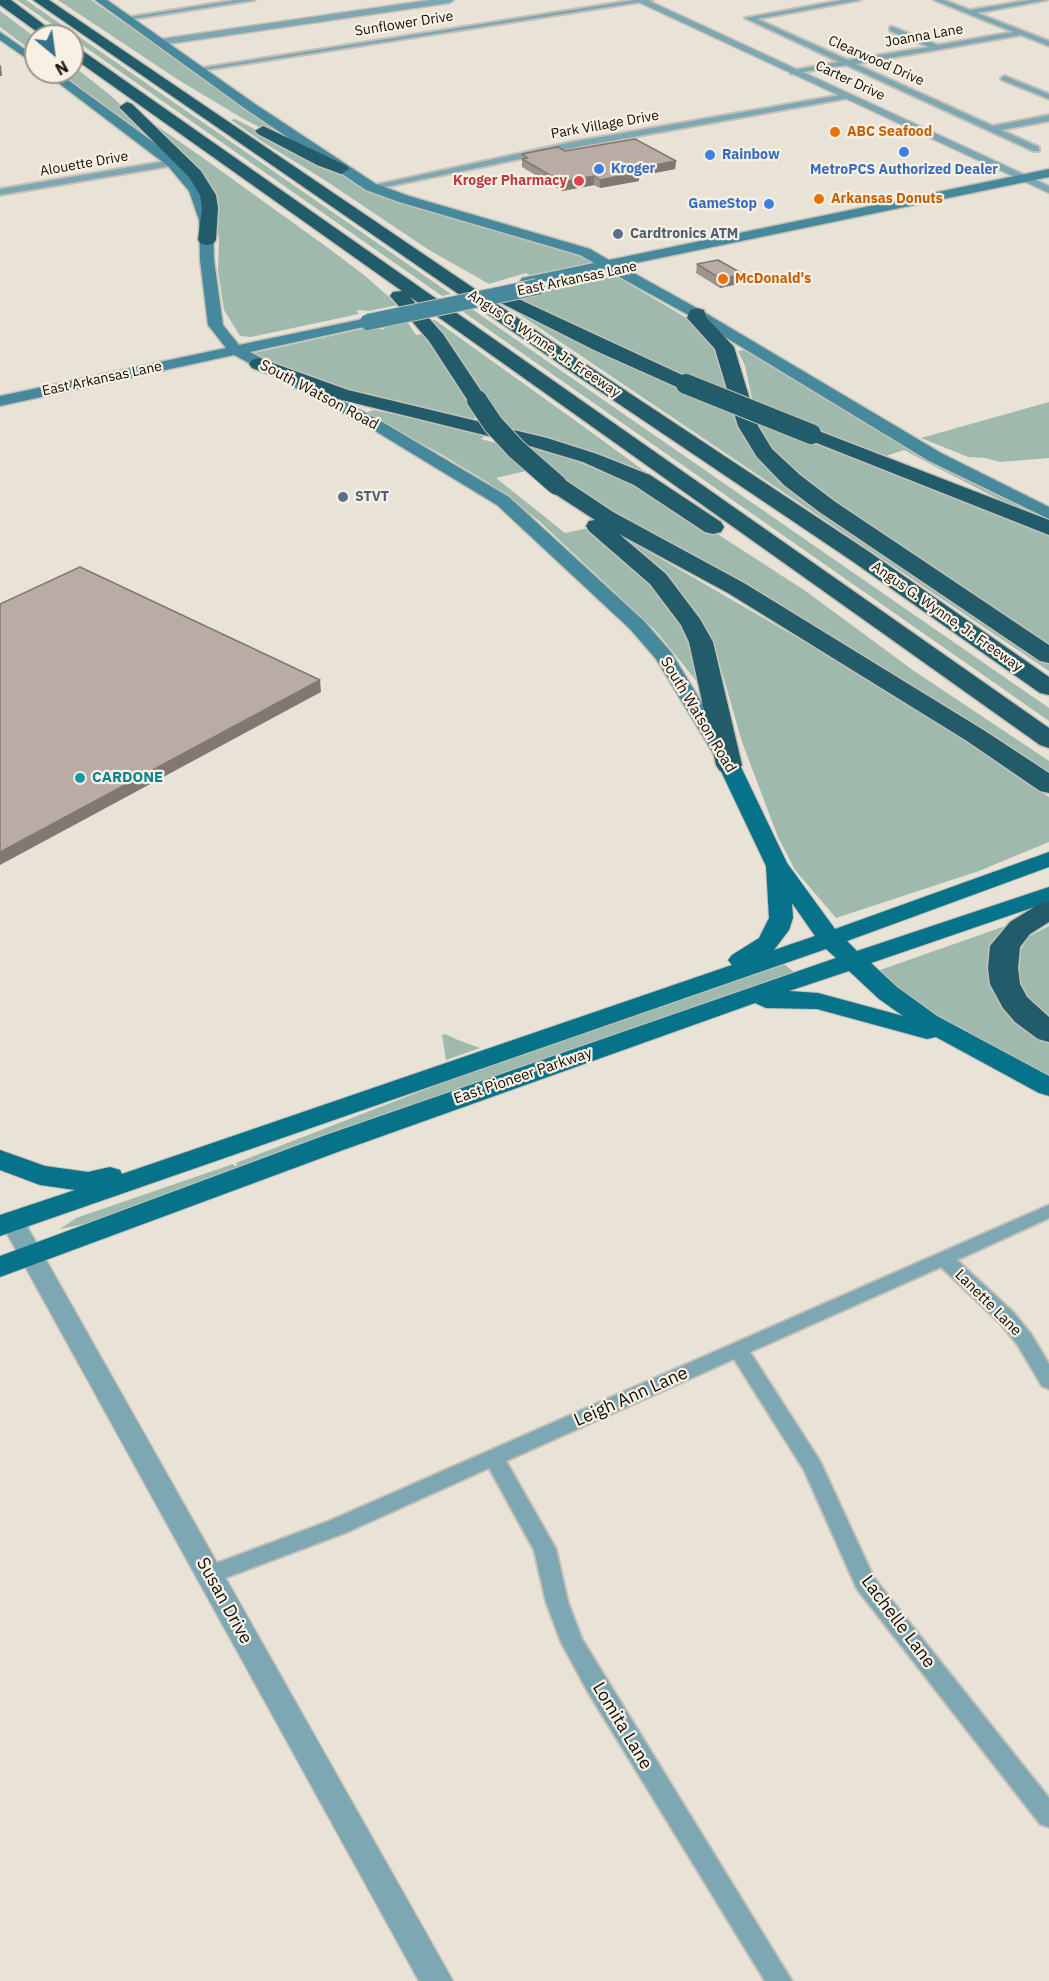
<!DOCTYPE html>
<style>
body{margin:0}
#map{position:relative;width:1049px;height:1981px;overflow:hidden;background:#e9e2d6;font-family:"IBM Plex Sans",sans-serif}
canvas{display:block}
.north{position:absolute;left:24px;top:24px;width:60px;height:60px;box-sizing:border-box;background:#f7f0e3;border:2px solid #9b968d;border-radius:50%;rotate:151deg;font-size:16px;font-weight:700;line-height:24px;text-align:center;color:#110f0b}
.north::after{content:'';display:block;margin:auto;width:21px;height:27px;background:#356f88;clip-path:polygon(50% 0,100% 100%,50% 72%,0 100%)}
</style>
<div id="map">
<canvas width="1049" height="1981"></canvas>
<div class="north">N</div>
</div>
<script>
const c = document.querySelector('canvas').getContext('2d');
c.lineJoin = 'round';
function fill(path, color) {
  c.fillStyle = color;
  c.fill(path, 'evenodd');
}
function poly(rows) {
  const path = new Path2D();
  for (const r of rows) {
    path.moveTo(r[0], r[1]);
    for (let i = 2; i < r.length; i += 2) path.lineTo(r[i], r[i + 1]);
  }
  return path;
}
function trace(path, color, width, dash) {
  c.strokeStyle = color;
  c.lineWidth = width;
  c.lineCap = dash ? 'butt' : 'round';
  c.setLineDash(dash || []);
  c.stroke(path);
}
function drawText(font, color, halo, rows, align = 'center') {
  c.font = font + ' "IBM Plex Sans",sans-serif';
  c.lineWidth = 4.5;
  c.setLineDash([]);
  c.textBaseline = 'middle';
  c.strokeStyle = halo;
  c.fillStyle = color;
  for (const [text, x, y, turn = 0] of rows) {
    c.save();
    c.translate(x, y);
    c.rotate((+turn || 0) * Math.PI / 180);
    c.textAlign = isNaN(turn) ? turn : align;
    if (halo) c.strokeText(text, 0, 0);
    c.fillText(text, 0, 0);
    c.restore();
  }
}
fill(poly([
 [17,0,26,0,451,294,442,296,72,38,72,36,69,36],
 [58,0,91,0,310,151,307,152,242,118,180,81],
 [0,11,36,38,36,54,0,27],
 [72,65,109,94,157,139,162,149,59,72,72,72],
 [235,119,377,192,573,251,600,263,534,277,526,273,489,284,429,250,323,179,263,142,231,120],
 [147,122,151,122,199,155,331,250,364,275,398,305,369,311,356,310,359,314,251,337,240,336,224,310,218,271,219,239,215,210],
 [616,276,700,326,712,338,731,395,641,357,511,297],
 [511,305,737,409,750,442,1049,661,1049,671,507,306],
 [469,307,1049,708,1049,721,459,309],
 [406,320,416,335,423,334,454,380,476,417,471,421,312,383,254,353,376,326,382,330,386,327,386,324],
 [435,320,587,429,673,492,508,430,429,321],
 [744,350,908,448,1049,519,1049,525,753,403,745,366,738,351],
 [904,450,936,467,1016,508,1015,509,886,456],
 [1049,402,1049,458,1000,462,985,458,968,457,921,438],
 [374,410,488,434,481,439,496,443,526,471,496,478,565,533,588,528,659,594,685,633,705,683,698,683,656,631,538,520,487,482,441,454,364,413],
 [753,420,1049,532,1049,648,804,483,769,447],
 [521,443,559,454,629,483,699,522,807,592,914,671,1049,761,1049,772,890,674,619,519,547,469],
 [620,535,929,714,1049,797,1049,842,979,871,836,918,795,870,778,837,742,742,717,655,699,618,672,583],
 [1014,923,1001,942,1032,1031,1049,1043,1049,1078,964,1033,892,984,880,970],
 [1049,926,1049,1025,1035,1013,1013,971,1017,957,1028,937],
 [784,964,796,974,90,1223,60,1229,76,1218,233,1164,235,1166,237,1165,236,1163,447,1081],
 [445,1034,458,1040,480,1048,446,1060,442,1035]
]), '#9fbaad');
const minor = poly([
 [236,0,255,0,127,20,123,18,236,0],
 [635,0,653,0,199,71,195,69,635,0],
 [843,0,860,0,757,19,848,60,929,47,890,31,890,27,893,27,938,45,1013,32,934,0,944,0,970,10,1030,0,1047,0,977,13,1049,41,1049,46,1021,35,856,64,993,126,1049,115,1049,121,1001,130,1039,147,1039,151,1033,151,846,65,791,74,790,72,794,70,839,62,745,18,843,0],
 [1005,76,1049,94,1049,99,1002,80,1001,78,1005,76],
 [846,94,849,94,849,98,572,148,371,190,366,187,572,142,846,94],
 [173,160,177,163,176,165,0,195,0,189,173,160],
 [1049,1205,1049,1218,957,1260,1014,1313,1031,1334,1049,1364,1049,1389,1042,1386,1017,1344,1000,1323,941,1267,750,1352,820,1461,874,1578,1049,1798,1049,1827,1040,1824,857,1589,804,1470,734,1359,506,1461,556,1549,568,1602,582,1639,792,1981,765,1981,588,1692,561,1642,546,1602,534,1550,489,1468,345,1533,209,1584,201,1581,198,1575,201,1569,329,1521,1049,1205]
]);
const tertiary = poly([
 [430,0,454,0,449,3,161,45,156,42,161,39,430,0],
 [634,0,647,0,1049,186,1049,193,634,0],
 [12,1213,20,1215,24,1221,453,1981,419,1981,0,1221,4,1215,12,1213]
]);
const secondary = poly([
 [95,0,107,0,255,104,376,184,409,196,590,249,609,260,1049,169,1049,177,621,266,702,311,941,453,1049,507,1049,519,929,461,692,317,605,269,527,285,522,284,520,281,522,278,594,263,580,255,399,202,366,190,247,110,95,0],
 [0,32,36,57,36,65,0,40,0,32],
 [44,72,57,72,178,160,200,187,213,220,214,260,223,325,239,345,368,318,373,319,375,322,373,325,250,352,379,420,509,497,644,621,671,652,736,759,733,763,726,765,719,763,656,659,630,629,497,505,367,426,234,355,0,406,0,396,226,348,208,325,200,260,199,220,189,191,168,166,44,72]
]);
const primary = poly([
 [729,758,737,760,740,765,787,863,835,929,1049,852,1049,867,847,941,857,951,1049,887,1049,902,871,963,897,987,937,1016,1049,1076,1049,1096,1039,1093,936,1037,927,1039,817,1009,766,1008,755,1003,343,1150,0,1277,0,1256,323,1136,836,958,826,949,0,1236,0,1215,75,1190,40,1185,0,1170,0,1150,45,1166,88,1172,110,1167,120,1170,122,1174,732,965,728,960,732,955,759,938,769,918,766,866,718,765,721,760,729,758],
 [792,903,815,936,774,950,789,930,793,918,792,903],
 [849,971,879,999,903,1016,818,993,789,991,849,971]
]);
const motorway = poly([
 [0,0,11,0,59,36,43,36,0,5,0,0],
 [33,0,49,0,581,361,868,551,1049,677,1049,695,1040,693,852,561,567,369,33,0],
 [72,46,77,47,1049,728,1049,748,1040,745,410,297,443,334,487,400,484,404,477,406,470,404,429,341,390,296,393,292,402,291,72,57,72,46],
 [127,102,132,104,201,171,216,195,218,208,216,240,213,244,207,245,201,244,198,240,202,208,200,195,189,177,119,107,127,102],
 [263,126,347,166,349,169,341,174,317,165,258,134,255,131,263,126],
 [499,290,693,380,696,384,693,388,679,388,594,350,493,299,490,295,493,291,499,290],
 [697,308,704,310,706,317,734,347,758,426,772,449,800,475,834,501,1049,645,1049,663,1040,661,818,511,784,485,757,457,738,426,715,349,687,318,690,310,697,308],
 [259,358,348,390,547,438,597,454,650,475,721,522,724,527,721,532,713,534,705,532,634,485,583,462,533,447,334,398,252,368,249,364,252,360,259,358],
 [811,428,1049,520,1049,535,804,438,801,434,804,430,811,428],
 [557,479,565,480,613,512,744,583,985,731,1049,773,1049,793,1040,791,967,741,728,593,619,534,666,574,700,619,713,642,742,765,738,771,729,773,720,771,716,765,689,642,681,625,650,584,589,531,586,526,589,521,595,520,549,490,546,485,549,480,557,479],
 [1049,901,1049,922,1030,934,1020,947,1018,968,1020,984,1027,997,1049,1017,1049,1042,1038,1039,1015,1022,1003,1008,990,984,988,968,990,946,1010,922,1039,904,1049,901]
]);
trace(minor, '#c6c0b6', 4);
trace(tertiary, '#c6c0b6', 3);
trace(secondary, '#c6c0b6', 3);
trace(primary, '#c6c0b6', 2);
trace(motorway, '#c6c0b6', 3);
fill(minor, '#7ea7b4');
fill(tertiary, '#7ea7b4');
fill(secondary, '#47899c');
fill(primary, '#07738a');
fill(motorway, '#225c6b');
const secondaryBridge = poly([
 [368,322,537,287]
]);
const motorwayBridge = poly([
 [686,384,811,434],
 [477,400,493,424,516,449,557,485]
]);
trace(secondaryBridge, '#c6c0b6', 18, []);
trace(motorwayBridge, '#c6c0b6', 22, []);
trace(secondaryBridge, '#47899c', 16);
trace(motorwayBridge, '#225c6b', 20);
fill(poly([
 [565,151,676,161,675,169,639,176,639,181,600,188,594,185,562,191,522,167,522,154],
 [697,264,742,283,720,288,696,273]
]), '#9f948d');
fill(poly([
 [1,65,2,76,0,76,0,66],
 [676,161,675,169,639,176,639,181,600,188,600,180,633,169],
 [594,176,594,185,562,191,562,182],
 [743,274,742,283,720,288,721,279],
 [320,680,321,692,0,865,0,852]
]), '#827873');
const building = poly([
 [635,139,676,161,633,169,639,172,600,180,594,176,562,182,522,159,528,158,522,154,558,147,565,151,635,139],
 [718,260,743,274,721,279,697,264,718,260],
 [80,567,320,680,0,852,0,604,80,567]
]);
fill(building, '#b9aca4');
trace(building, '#827873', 1.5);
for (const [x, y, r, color] of [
 [835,132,6,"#e8710a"],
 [904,152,6,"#3f7fe0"],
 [710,155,6,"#3f7fe0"],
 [599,169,6,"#3f7fe0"],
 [579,181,6,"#e0444e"],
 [819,199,6,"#e8710a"],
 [769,204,6,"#3f7fe0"],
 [618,234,6,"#5c6f8a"],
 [723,279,6,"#e8710a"],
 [343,497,6,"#5c6f8a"],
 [80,778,6,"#0f9aa8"]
]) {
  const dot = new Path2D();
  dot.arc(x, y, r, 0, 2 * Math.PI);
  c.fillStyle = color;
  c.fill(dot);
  trace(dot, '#f7f0e3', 2);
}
drawText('14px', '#110f0b', '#f7f0e3', [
 ["Sunflower Drive",404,24,-9],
 ["Joanna Lane",924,36,-10],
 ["Clearwood Drive",876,61,24],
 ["Carter Drive",850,81,25],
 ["Park Village Drive",605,125,-10],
 ["Alouette Drive",84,164,-10],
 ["East Arkansas Lane",577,279,-12],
 ["Angus G. Wynne, Jr. Freeway",544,344,34],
 ["East Arkansas Lane",102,379,-12],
 ["Angus G. Wynne, Jr. Freeway",947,617,35]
]);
drawText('bold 14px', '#c56008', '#f7f0e3', [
 ["ABC Seafood",847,132],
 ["Arkansas Donuts",831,199],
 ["McDonald's",735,279]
], 'left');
drawText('bold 14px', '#366cbe', '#f7f0e3', [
 ["Rainbow",722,155],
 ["Kroger",611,169],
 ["MetroPCS Authorized Dealer",904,170,"center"],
 ["GameStop",757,204,"right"]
], 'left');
drawText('bold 14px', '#be3a42', '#f7f0e3', [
 ["Kroger Pharmacy",567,181]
], 'right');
drawText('bold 14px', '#4e5e75', '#f7f0e3', [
 ["Cardtronics ATM",630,234],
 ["STVT",355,497]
], 'left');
drawText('15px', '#110f0b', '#f7f0e3', [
 ["South Watson Road",319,395,28],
 ["South Watson Road",698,715,59],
 ["East Pioneer Parkway",523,1076,-19],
 ["Lanette Lane",988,1303,45]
]);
drawText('bold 15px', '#0d838f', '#f7f0e3', [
 ["CARDONE",92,778]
], 'left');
drawText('18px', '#110f0b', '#f7f0e3', [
 ["Leigh Ann Lane",631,1397,-24],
 ["Susan Drive",224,1601,61],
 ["Lachelle Lane",898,1622,53],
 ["Lomita Lane",622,1726,59]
]);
</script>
